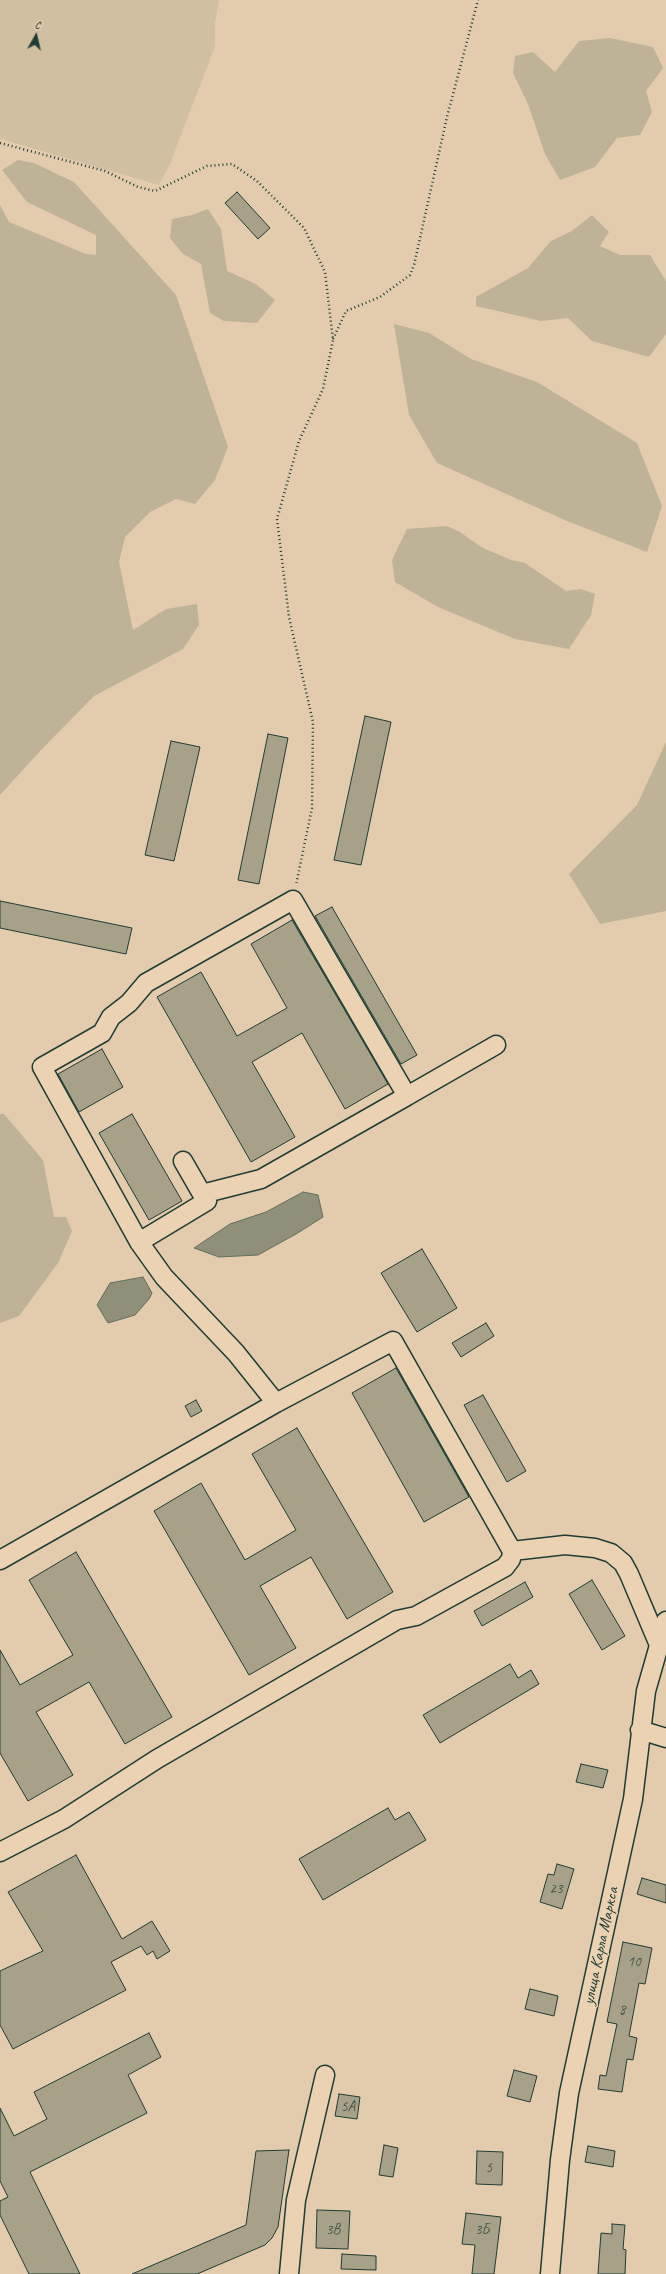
<!DOCTYPE html>
<meta charset="utf-8">
<style>
body{margin:0}
#map{position:relative;width:666px;height:2274px;overflow:hidden;background:#e2ccad;font-family:Caveat,sans-serif}
canvas{display:block}
.north{position:absolute;left:16px;top:16px;width:40px;height:40px;-webkit-text-stroke:3px #ead2b2;paint-order:stroke;rotate:8deg;font-size:11px;font-weight:700;line-height:16px;text-align:center;color:#1f3d34}
.north::after{content:'';display:block;margin:auto;width:14px;height:18px;background:#1f3d34;clip-path:polygon(50% 0,100% 100%,50% 72%,0 100%)}
</style>
<div id="map">
<canvas width="666" height="2274"></canvas>
<div class="north">С</div>
</div>
<script>
const c = document.querySelector('canvas').getContext('2d');
c.lineJoin = 'round';
function fill(path, color) {
  c.fillStyle = color;
  c.fill(path, 'evenodd');
}
function poly(rows) {
  const path = new Path2D();
  for (const r of rows) {
    path.moveTo(r[0], r[1]);
    for (let i = 2; i < r.length; i += 2) path.lineTo(r[i], r[i + 1]);
  }
  return path;
}
function trace(path, color, width, dash) {
  c.strokeStyle = color;
  c.lineWidth = width;
  c.lineCap = dash ? 'butt' : 'round';
  c.setLineDash(dash || []);
  c.stroke(path);
}
function drawText(font, color, halo, rows, align = 'center') {
  c.font = font + ' Caveat,sans-serif';
  c.lineWidth = 3;
  c.setLineDash([]);
  c.textBaseline = 'middle';
  c.strokeStyle = halo;
  c.fillStyle = color;
  for (const [text, x, y, turn = 0] of rows) {
    c.save();
    c.translate(x, y);
    c.rotate((+turn || 0) * Math.PI / 180);
    c.textAlign = isNaN(turn) ? turn : align;
    if (halo) c.strokeText(text, 0, 0);
    c.fillText(text, 0, 0);
    c.restore();
  }
}
fill(poly([
 [0,0,219,0,215,24,215,46,170,164,159,185,0,139]
]), '#d1bfa2');
fill(poly([
 [610,38,653,47,663,68,646,91,652,112,640,135,617,138,595,167,560,180,545,154,528,104,513,73,515,56,533,52,555,72,579,41],
 [18,160,34,163,74,182,176,295,228,447,215,480,195,504,176,499,150,512,125,537,119,562,133,630,166,609,197,604,199,625,183,649,94,696,42,749,0,795,0,205,9,222,86,254,96,255,96,235,27,202,2,170],
 [208,209,221,229,227,271,256,284,275,300,257,323,224,321,210,313,201,264,183,254,170,238,172,219,192,215],
 [592,215,609,232,600,246,620,255,650,255,666,281,666,334,649,357,592,341,568,318,541,321,476,306,476,297,528,268,551,241,572,231],
 [394,324,429,333,471,359,537,382,637,443,662,506,647,552,567,521,437,463,409,415],
 [447,526,460,532,481,547,511,560,525,563,566,591,581,589,595,594,591,615,569,649,515,639,438,607,395,582,392,560,407,529],
 [666,742,666,911,600,924,569,874,637,805],
 [0,1114,4,1114,43,1160,54,1217,66,1217,72,1231,58,1263,19,1316,0,1323]
]), '#beb297');
const water = poly([
 [303,1192,318,1195,323,1217,296,1234,258,1255,219,1257,194,1248,230,1224,266,1212,303,1192],
 [143,1277,152,1293,149,1299,135,1315,108,1323,97,1305,110,1283,143,1277]
]);
fill(water, '#8f8f7a');
trace(water, '#626e5e', 1);
const building = poly([
 [237,192,270,228,258,239,225,203,237,192],
 [365,716,391,722,361,865,334,860,365,716],
 [268,734,288,738,259,884,238,880,268,734],
 [171,741,200,747,174,861,145,855,171,741],
 [0,901,132,928,126,954,0,928,0,901],
 [332,907,417,1055,401,1064,315,916,332,907],
 [292,920,388,1084,345,1109,302,1033,252,1062,295,1137,251,1162,157,997,201,972,237,1036,287,1008,251,944,292,920],
 [102,1049,123,1087,79,1112,58,1074,102,1049],
 [132,1114,182,1201,149,1220,99,1133,132,1114],
 [422,1249,457,1308,417,1332,381,1273,422,1249],
 [486,1323,494,1336,461,1357,452,1343,486,1323],
 [396,1368,469,1497,424,1522,352,1393,396,1368],
 [483,1395,526,1471,507,1482,464,1405,483,1395],
 [196,1400,202,1411,191,1417,185,1406,196,1400],
 [297,1428,393,1592,347,1619,311,1557,260,1586,296,1648,249,1675,154,1511,201,1483,245,1560,296,1530,252,1454,297,1428],
 [76,1552,172,1717,125,1744,89,1682,36,1712,73,1775,28,1801,0,1753,0,1650,20,1685,73,1655,29,1580,76,1552],
 [592,1580,625,1636,602,1650,569,1594,592,1580],
 [525,1582,533,1597,482,1626,474,1611,525,1582],
 [510,1664,518,1678,531,1670,539,1684,440,1743,423,1715,510,1664],
 [581,1764,608,1770,603,1788,576,1782,581,1764],
 [388,1808,395,1820,409,1812,426,1840,323,1900,299,1859,388,1808],
 [76,1855,122,1939,152,1921,170,1951,157,1959,153,1951,147,1955,141,1946,111,1962,126,1990,13,2049,0,2025,0,1971,43,1951,8,1892,76,1855],
 [557,1864,574,1869,562,1909,540,1902,548,1874,554,1875,557,1864],
 [642,1878,666,1885,666,1903,637,1894,642,1878],
 [623,1942,652,1948,645,1984,639,1983,629,2036,637,2038,633,2060,627,2059,622,2092,598,2089,600,2075,606,2076,617,2024,607,2022,623,1942],
 [530,1989,558,1996,554,2016,525,2009,530,1989],
 [149,2033,161,2057,128,2075,147,2113,30,2172,80,2274,29,2274,0,2215,0,2201,8,2197,0,2181,0,2108,14,2136,47,2119,34,2092,149,2033],
 [514,2070,537,2076,530,2102,507,2096,514,2070],
 [339,2094,360,2097,357,2119,335,2116,339,2094],
 [384,2145,398,2148,393,2177,379,2175,384,2145],
 [588,2146,615,2151,613,2167,585,2162,588,2146],
 [289,2150,278,2227,272,2238,265,2245,197,2274,132,2274,246,2225,256,2151,289,2150],
 [477,2151,503,2152,502,2185,476,2184,477,2151],
 [317,2210,350,2211,348,2249,316,2248,317,2210],
 [466,2213,501,2217,494,2274,472,2274,475,2245,462,2244,466,2213],
 [612,2224,625,2225,623,2249,626,2250,625,2274,598,2274,601,2233,612,2234,612,2224],
 [342,2254,376,2256,376,2270,341,2269,342,2254]
]);
fill(building, '#a8a18a');
trace(building, '#1f3d34', 1);
const minor = poly([
 [407,1096,496,1045],
 [183,1161,202,1194],
 [139,1242,207,1201,202,1194,261,1179,407,1096,293,900,146,983,129,1003,111,1017,102,1033,42,1067,139,1242,164,1277,236,1353,276,1403],
 [512,1551,565,1545,595,1548,611,1553,623,1563,629,1574,659,1645],
 [0,1560,276,1403,393,1341,512,1551,511,1559,505,1567,416,1616,397,1620,157,1759,64,1819,0,1852],
 [640,1730,666,1738],
 [289,2274,296,2200,325,2075],
 [550,2274,560,2160,569,2093,633,1799,646,1691,666,1621]
]);
trace(minor, '#1f3d34', 21);
trace(poly([
 [0,143,105,171,138,187,155,191,207,166,232,164,257,181,304,228,325,272,333,340,323,389,299,441,277,519,289,617,313,722,312,808,296,885],
 [333,339,346,311,380,297,410,275,414,265,447,117,478,0]
]), '#1f3d34', 2.5, [1, 3]);
trace(minor, '#ead2b2', 18);
drawText('15px', '#41564a', null, [
 ["23",556,1889],
 ["10",634,1962],
 ["8",622,2010],
 ["5А",348,2107],
 ["5",489,2168],
 ["3В",333,2230],
 ["3Б",482,2230]
]);
drawText('17px', '#1f3d34', '#ead2b2', [
 ["улица Карла Маркса",601,1946,-78]
]);
</script>
